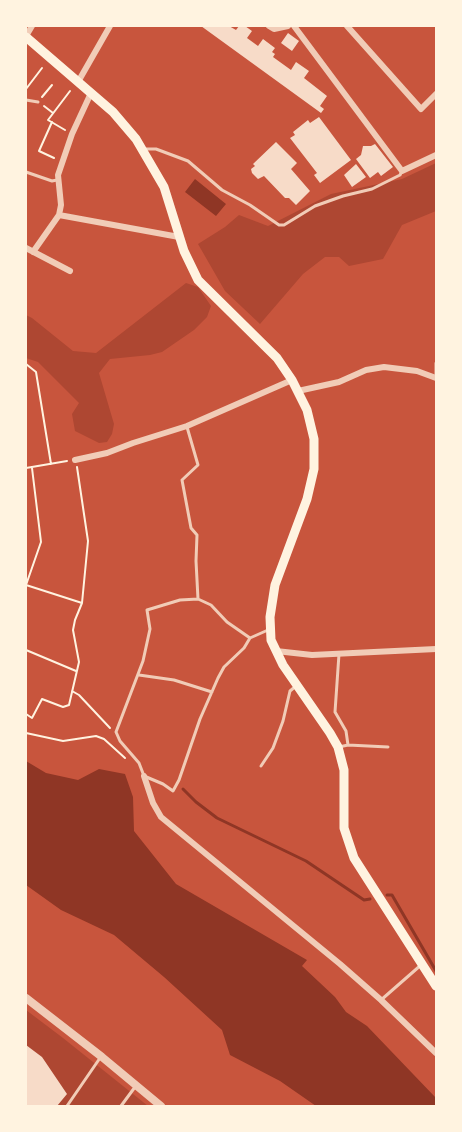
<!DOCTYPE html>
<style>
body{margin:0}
#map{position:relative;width:462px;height:1132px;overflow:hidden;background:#c8553d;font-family:"Titillium Web",sans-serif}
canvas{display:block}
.frame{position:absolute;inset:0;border:27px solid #fff3e0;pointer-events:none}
</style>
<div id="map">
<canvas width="462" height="1132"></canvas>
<div class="frame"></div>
</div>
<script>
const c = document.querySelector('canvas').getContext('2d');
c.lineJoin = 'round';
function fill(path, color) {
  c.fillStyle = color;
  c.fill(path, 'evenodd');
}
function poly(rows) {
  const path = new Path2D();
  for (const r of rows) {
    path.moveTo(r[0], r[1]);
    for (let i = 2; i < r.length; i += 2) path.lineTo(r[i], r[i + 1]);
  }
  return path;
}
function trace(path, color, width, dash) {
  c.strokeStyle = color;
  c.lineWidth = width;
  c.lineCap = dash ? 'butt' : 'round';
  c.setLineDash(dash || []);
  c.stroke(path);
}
fill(poly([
 [436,163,436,211,402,225,383,259,349,266,339,257,325,257,303,274,260,324,225,291,198,244,225,227,239,215,268,226,331,194,402,179],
 [186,283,198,287,211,306,207,317,194,330,162,352,150,355,110,359,99,373,114,424,112,434,107,442,99,443,75,431,72,414,79,403,38,362,26,358,26,315,32,318,73,351,96,353],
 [26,1010,63,1038,148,1106,26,1106]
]), '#ae4732');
fill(poly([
 [195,179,226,204,216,216,185,192],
 [26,761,46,773,78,780,99,769,125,774,133,797,134,831,176,884,307,960,302,966,335,997,346,1012,367,1026,436,1098,436,1106,316,1106,280,1081,230,1055,222,1030,164,977,114,935,61,910,26,885]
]), '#8f3625');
trace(poly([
 [183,789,196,802,217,818,306,861,364,900,370,899],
 [387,895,392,895,436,971]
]), '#8f3625', 3);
fill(poly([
 [201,26,229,26,236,30,239,26,245,26,252,31,247,38,258,46,263,39,275,48,272,52,275,54,273,57,291,70,296,62,309,71,304,78,327,96,320,106,324,109,321,113],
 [288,33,299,41,292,51,281,43],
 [319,117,351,160,320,183,314,175,317,173,290,138,295,135,293,132,308,120,310,123],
 [276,142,297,163,291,169,310,191,296,205,289,198,285,198,264,176,258,179,252,173,251,169,255,166,253,164],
 [375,144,393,167,381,176,378,172,370,178,356,159,361,155,363,146,371,146],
 [356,164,366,177,352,187,344,175],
 [26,1045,42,1057,67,1094,57,1106,26,1106]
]), '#f7dbc8');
trace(poly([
 [26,89,42,68],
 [42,97,52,85],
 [44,106,53,113],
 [52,122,39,151,54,158],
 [65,130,48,120,70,91],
 [26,364,36,372,51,464],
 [26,468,67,461],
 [26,585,41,542,32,468],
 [26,585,82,603],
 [26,650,76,671],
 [72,691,79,695,110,728],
 [26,714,32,718,42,699,63,707,69,705,79,662,73,630,75,620,82,603,88,541,77,467],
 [26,733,63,741,96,736,104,739,125,758]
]), '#fff3e0', 2);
trace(poly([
 [26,100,38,102],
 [145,149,156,149,188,161,222,190,250,205,279,225,284,225,315,206,343,196,372,189,400,175,402,171],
 [26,172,52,181,57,180],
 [436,377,436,363],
 [187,427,198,465,182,480,191,528,197,535,196,561,198,599],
 [250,638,227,622,211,605,198,599,180,600,147,610,150,629,143,661,116,732,120,741,139,763,144,776,163,784,173,791,179,780,200,719,218,678,224,667,244,648,250,638,268,630],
 [339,654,335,712,346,731,348,745],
 [139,675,174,680,212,692],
 [339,747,348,745,388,747],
 [261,766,273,748,283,721,290,691,296,686],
 [381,1000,421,965],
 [67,1106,100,1058],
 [121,1106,135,1087]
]), '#f1ccb7', 3);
trace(poly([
 [269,26,274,29,288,26],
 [294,26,402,171,436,155],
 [347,26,421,109,436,94],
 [26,36,32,26],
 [78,82,110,26],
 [59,215,179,237],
 [26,248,70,271],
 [33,252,59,215,61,205,58,175,72,134,91,93],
 [298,391,339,382,366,370,384,367,417,371,436,378],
 [75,460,107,453,133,443,187,426,292,380],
 [276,651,312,655,436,649],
 [144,776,153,803,161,817,340,964,381,1000,436,1053]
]), '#f1ccb7', 6);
trace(poly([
 [26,998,102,1057,161,1106]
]), '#f1ccb7', 8);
trace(poly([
 [26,37,113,112,136,139,164,187,184,251,198,280,277,358,292,380,307,410,314,439,314,469,307,499,275,585,270,617,271,640,283,665,330,733,338,747,344,770,344,828,354,858,436,986]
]), '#fff3e0', 9);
</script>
